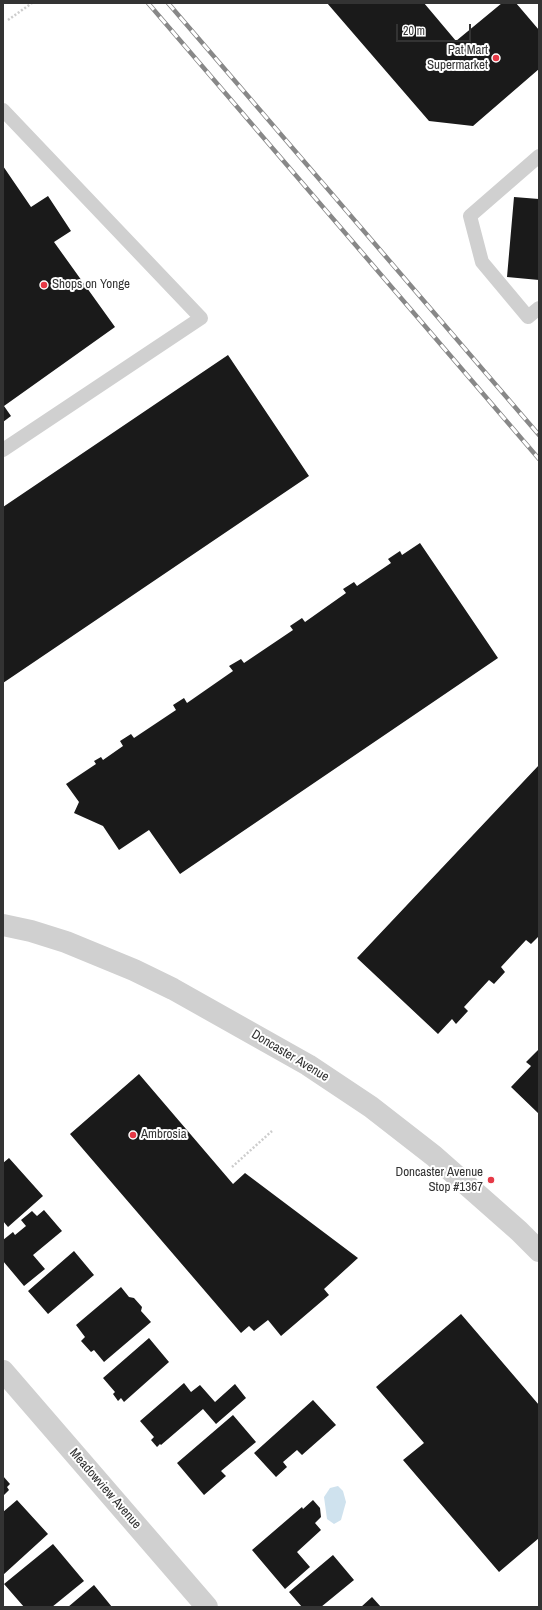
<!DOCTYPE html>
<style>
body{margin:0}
#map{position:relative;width:542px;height:1610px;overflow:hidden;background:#fff;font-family:"Archivo Narrow",sans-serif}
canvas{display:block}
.frame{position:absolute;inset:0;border:4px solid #333;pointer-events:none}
.scale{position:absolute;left:396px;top:24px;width:75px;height:18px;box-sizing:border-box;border:2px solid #333;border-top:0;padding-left:5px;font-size:12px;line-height:14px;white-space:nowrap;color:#333;-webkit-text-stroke:3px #fff;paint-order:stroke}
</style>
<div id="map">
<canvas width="542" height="1610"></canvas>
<div class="frame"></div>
<div class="scale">20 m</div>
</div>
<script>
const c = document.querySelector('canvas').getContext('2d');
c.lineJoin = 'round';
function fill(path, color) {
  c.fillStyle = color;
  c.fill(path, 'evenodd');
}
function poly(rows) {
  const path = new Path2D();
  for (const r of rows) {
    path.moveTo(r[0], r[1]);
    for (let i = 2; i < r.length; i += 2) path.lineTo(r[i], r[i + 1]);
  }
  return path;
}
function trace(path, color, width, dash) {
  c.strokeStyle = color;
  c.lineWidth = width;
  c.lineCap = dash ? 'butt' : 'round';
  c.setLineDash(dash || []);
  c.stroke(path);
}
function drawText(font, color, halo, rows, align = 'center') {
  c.font = font + ' "Archivo Narrow",sans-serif';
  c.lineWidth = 4;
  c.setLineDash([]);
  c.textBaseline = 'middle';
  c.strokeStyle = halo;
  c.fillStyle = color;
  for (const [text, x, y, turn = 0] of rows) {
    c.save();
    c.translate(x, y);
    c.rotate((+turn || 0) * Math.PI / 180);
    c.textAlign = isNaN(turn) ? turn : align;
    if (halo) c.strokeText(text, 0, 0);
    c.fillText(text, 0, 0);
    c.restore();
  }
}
fill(poly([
 [338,1486,343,1491,346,1502,341,1520,334,1524,327,1519,324,1497,330,1488]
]), '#cfe2ee');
fill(poly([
 [327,3,424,3,456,41,502,3,516,3,539,30,539,69,473,126,429,121],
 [3,166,31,207,48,196,71,231,54,242,115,327,4,406,11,416,3,422],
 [514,197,539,199,539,280,507,277],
 [228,355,309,476,3,683,3,507],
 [420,543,498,658,180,874,149,830,119,850,103,826,74,813,79,802,66,784,96,764,94,761,101,757,103,760,123,746,120,741,131,734,134,738,176,710,173,705,184,698,187,703,233,671,229,666,241,659,244,663,293,630,290,626,302,618,305,622,346,593,343,589,354,582,357,586,391,563,388,559,400,551,402,555],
 [539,765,539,936,531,944,526,940,501,967,505,972,494,984,489,980,464,1007,468,1011,456,1024,452,1019,438,1034,357,958],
 [539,1049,539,1114,511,1087,531,1066,526,1062],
 [139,1074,233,1184,245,1173,358,1258,324,1289,329,1295,281,1336,268,1320,254,1331,249,1326,241,1333,70,1134],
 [9,1158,43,1196,8,1227,3,1221,3,1163],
 [44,1210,62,1231,33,1255,45,1269,24,1286,3,1261,3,1240,13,1232,15,1235,26,1226,21,1220,32,1211,37,1216],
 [74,1251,94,1275,48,1314,28,1291],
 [121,1287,129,1297,134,1298,142,1307,141,1311,151,1322,104,1362,94,1350,91,1352,81,1341,85,1337,76,1325],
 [461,1314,539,1405,539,1538,499,1572,403,1460,424,1443,376,1387],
 [149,1338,169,1362,124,1402,121,1398,118,1401,113,1394,115,1392,103,1378],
 [184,1383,191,1392,200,1385,215,1402,235,1384,246,1398,216,1424,203,1409,161,1445,160,1444,157,1447,151,1440,154,1437,140,1421],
 [313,1400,336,1425,302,1455,297,1450,283,1462,287,1467,276,1477,254,1453],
 [233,1415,256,1442,221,1471,226,1476,204,1495,177,1463],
 [3,1476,10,1484,7,1487,9,1490,3,1496],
 [17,1500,48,1534,3,1575,3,1512],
 [313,1500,320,1508,321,1517,315,1523,321,1530,297,1552,310,1567,285,1589,252,1550,302,1507,303,1509],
 [53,1544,84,1581,52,1607,24,1607,4,1584],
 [333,1555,354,1580,321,1607,302,1607,289,1592],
 [94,1585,112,1607,68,1607],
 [372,1597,381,1607,361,1607]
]), '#1a1a1a');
trace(poly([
 [8,20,32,3],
 [232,1167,272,1131]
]), '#cdcdcd', 2.5, [2, 2]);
trace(poly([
 [3,110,201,318,3,450],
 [539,156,470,216,482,262,528,317,539,308]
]), '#d0d0d0', 14);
trace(poly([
 [3,1371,207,1607]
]), '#d0d0d0', 22);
trace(poly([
 [3,925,31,931,66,942,134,970,173,989,308,1065,371,1107,434,1156,519,1231,539,1251]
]), '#d0d0d0', 22);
const rail = poly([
 [148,3,539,459],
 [168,3,539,435]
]);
trace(rail, '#888', 4.5);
trace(rail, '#fff', 3, [9]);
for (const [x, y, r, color] of [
 [496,58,4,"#e63946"],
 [44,285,4,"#e63946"],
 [133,1135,4,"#e63946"],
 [491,1180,4,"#e63946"]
]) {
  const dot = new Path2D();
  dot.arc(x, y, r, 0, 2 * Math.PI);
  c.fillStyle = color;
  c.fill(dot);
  trace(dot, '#fff', 1.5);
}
drawText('13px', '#333', '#fff', [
 ["Pat Mart",488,51],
 ["Supermarket",488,66],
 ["Shops on Yonge",52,285,"left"],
 ["Ambrosia",141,1135,"left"],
 ["Doncaster Avenue",483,1173],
 ["Stop #1367",483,1188]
], 'right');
drawText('13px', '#333', '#fff', [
 ["Doncaster Avenue",290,1056,31],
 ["Meadowview Avenue",105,1489,49]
]);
</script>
